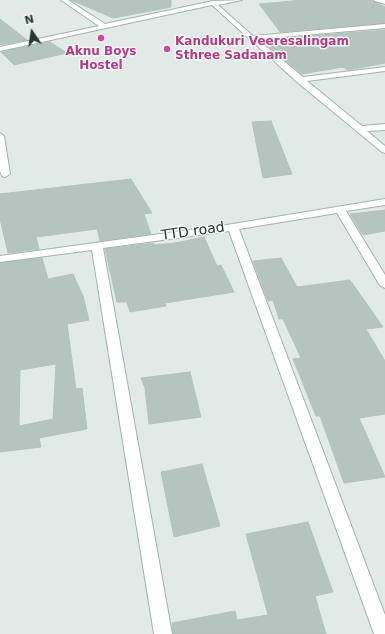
<!DOCTYPE html>
<style>
body{margin:0}
#map{position:relative;width:385px;height:634px;overflow:hidden;background:#e1eae6;font-family:"DejaVu Sans",sans-serif}
canvas{display:block}
.north{position:absolute;left:12px;top:12px;width:40px;height:40px;-webkit-text-stroke:3px #f1f7f4;paint-order:stroke;rotate:347deg;font-size:11px;font-weight:700;line-height:16px;text-align:center;color:#233834}
.north::after{content:'';display:block;margin:auto;width:14px;height:18px;background:#233834;clip-path:polygon(50% 0,100% 100%,50% 72%,0 100%)}
</style>
<div id="map">
<canvas width="385" height="634"></canvas>
<div class="north">N</div>
</div>
<script>
const c = document.querySelector('canvas').getContext('2d');
c.lineJoin = 'round';
function fill(path, color) {
  c.fillStyle = color;
  c.fill(path, 'evenodd');
}
function poly(rows) {
  const path = new Path2D();
  for (const r of rows) {
    path.moveTo(r[0], r[1]);
    for (let i = 2; i < r.length; i += 2) path.lineTo(r[i], r[i + 1]);
  }
  return path;
}
function trace(path, color, width, dash) {
  c.strokeStyle = color;
  c.lineWidth = width;
  c.lineCap = dash ? 'butt' : 'round';
  c.setLineDash(dash || []);
  c.stroke(path);
}
function drawText(font, color, halo, rows, align = 'center') {
  c.font = font + ' "DejaVu Sans",sans-serif';
  c.lineWidth = 3;
  c.setLineDash([]);
  c.textBaseline = 'middle';
  c.strokeStyle = halo;
  c.fillStyle = color;
  for (const [text, x, y, turn = 0] of rows) {
    c.save();
    c.translate(x, y);
    c.rotate((+turn || 0) * Math.PI / 180);
    c.textAlign = isNaN(turn) ? turn : align;
    if (halo) c.strokeText(text, 0, 0);
    c.fillText(text, 0, 0);
    c.restore();
  }
}
const building = poly([
 [71,0,171,0,171,7,113,18,71,0],
 [304,0,372,0,385,7,385,23,280,32,259,4,304,0],
 [0,19,27,40,0,45,0,19],
 [385,30,385,63,348,70,343,67,302,74,269,47,290,44,285,38,385,30],
 [50,42,67,53,14,65,1,52,50,42],
 [271,121,292,174,263,178,252,122,271,121],
 [131,179,152,213,144,214,151,234,100,241,97,229,36,237,39,249,8,253,0,219,0,194,131,179],
 [385,210,385,231,363,235,350,214,385,210],
 [204,237,217,266,221,265,234,292,165,303,166,306,130,312,127,302,117,302,105,249,154,243,154,245,175,243,204,237],
 [42,258,48,279,73,274,83,296,89,320,67,324,76,389,82,388,87,429,39,438,41,447,0,452,0,263,42,258],
 [56,364,53,419,19,426,20,370,56,364],
 [281,258,297,287,350,280,383,327,366,329,385,361,385,414,359,418,385,477,344,483,320,416,316,416,293,359,301,358,283,319,279,319,273,300,268,301,253,261,281,258],
 [190,372,201,417,149,424,145,388,141,378,190,372],
 [202,464,220,526,174,537,161,472,202,464],
 [308,522,333,592,315,596,326,634,173,634,172,623,235,611,237,620,268,615,246,534,308,522]
]);
fill(building, '#b6c4bf');
trace(building, '#b4c3bd', 1);
const minor = poly([
 [61,0,68,0,105,24,213,1,242,0,218,5,253,36,385,24,385,28,257,39,303,77,385,67,385,71,307,81,362,126,385,124,385,130,367,131,385,146,385,153,382,152,297,82,212,5,0,51,0,47,99,26,61,0],
 [374,0,385,0,385,4,375,1,374,0],
 [0,133,4,136,10,174,5,177,2,176,0,171,0,133],
 [385,199,385,205,346,211,385,275,385,288,381,286,379,284,337,213,239,229,385,615,385,634,374,634,229,231,103,248,172,634,154,634,92,250,0,262,0,256,233,224,385,199]
]);
trace(minor, '#a4b1ad', 2);
fill(minor, '#fff');
for (const [x, y, r, color] of [
 [101,38,4,"#d1479c"],
 [167,49,4,"#d1479c"]
]) {
  const dot = new Path2D();
  dot.arc(x, y, r, 0, 2 * Math.PI);
  c.fillStyle = color;
  c.fill(dot);
  trace(dot, '#f1f7f4', 1.5);
}
drawText('bold 12px', '#b23c85', '#f1f7f4', [
 ["Kandukuri Veeresalingam",175,42],
 ["Sthree Sadanam",175,56],
 ["Aknu Boys",101,52,"center"],
 ["Hostel",101,66,"center"]
], 'left');
drawText('14px', '#233834', '#f1f7f4', [
 ["TTD road",193,232,-8]
]);
</script>
